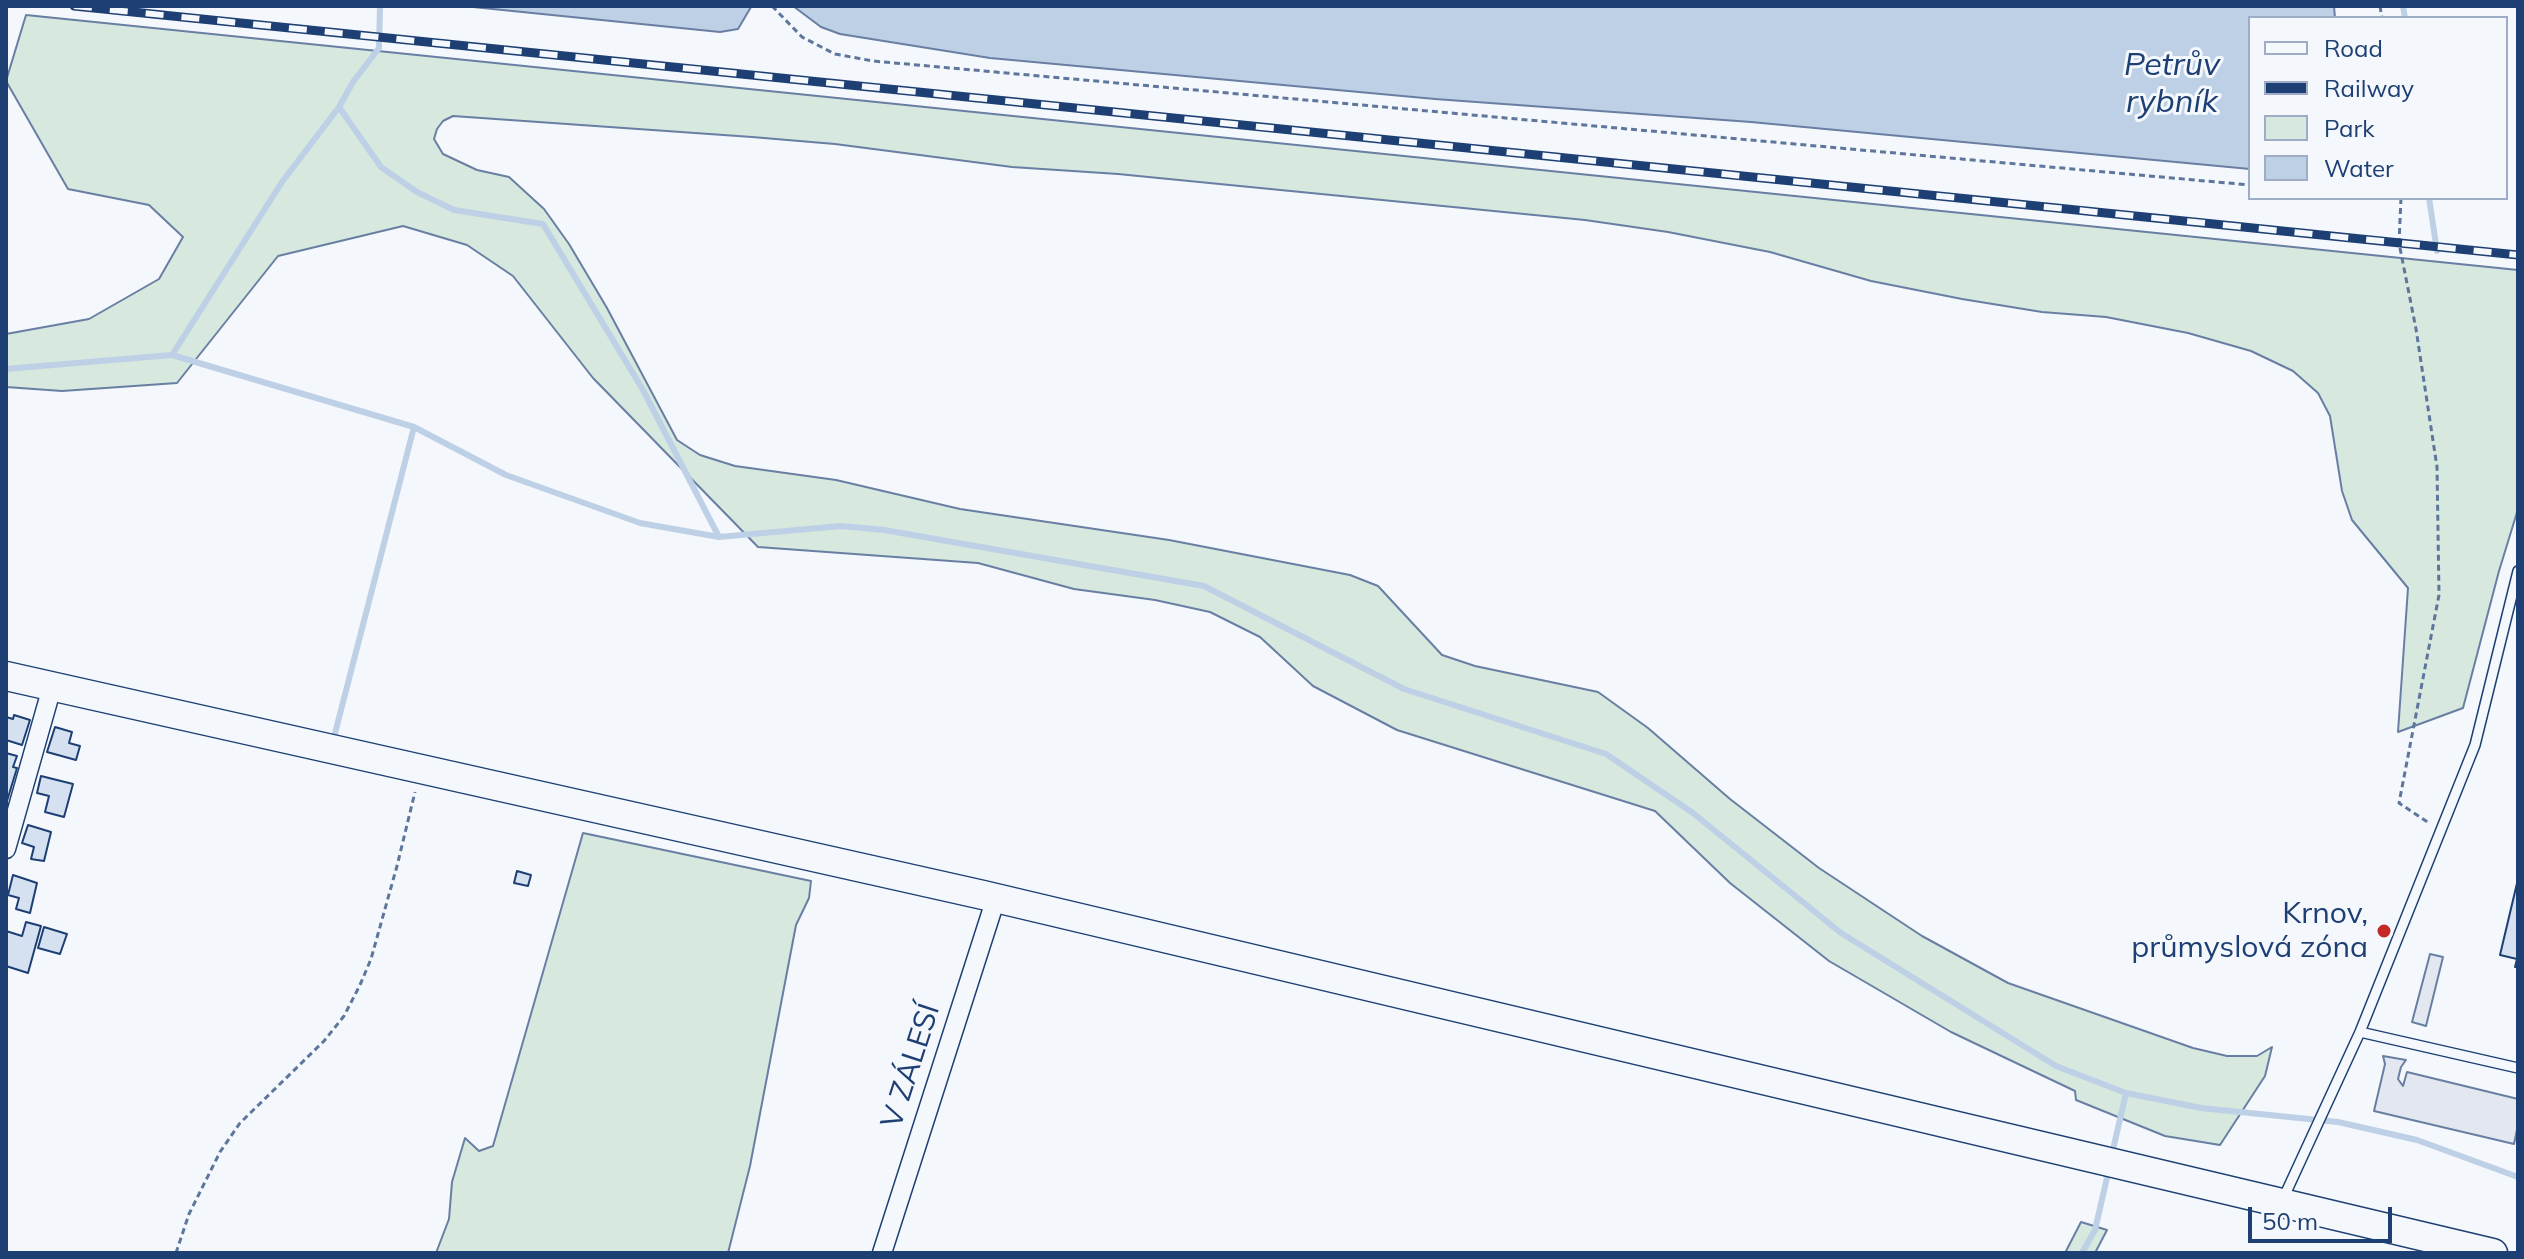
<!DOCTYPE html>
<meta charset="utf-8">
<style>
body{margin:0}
#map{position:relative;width:2524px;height:1259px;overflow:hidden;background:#f4f7fb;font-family:Mulish,sans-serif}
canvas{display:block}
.frame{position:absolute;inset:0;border:8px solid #1d3f73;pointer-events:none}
.legend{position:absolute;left:2248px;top:16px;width:260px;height:184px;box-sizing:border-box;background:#f4f7fb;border:2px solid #9eadc5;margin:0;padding:10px 14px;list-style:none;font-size:24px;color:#1d3f73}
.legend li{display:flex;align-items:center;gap:16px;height:40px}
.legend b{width:40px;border:2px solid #9eadc5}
.scale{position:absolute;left:2248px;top:1207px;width:144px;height:36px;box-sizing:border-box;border:4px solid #1d3f73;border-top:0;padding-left:10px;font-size:24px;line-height:28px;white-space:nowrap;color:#1d3f73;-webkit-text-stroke:6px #f4f7fb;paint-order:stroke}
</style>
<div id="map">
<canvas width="2524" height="1259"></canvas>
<div class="frame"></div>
<ul class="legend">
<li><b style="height:10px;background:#f4f7fb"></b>Road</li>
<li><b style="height:10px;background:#1d3f73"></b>Railway</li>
<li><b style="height:22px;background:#d7e8df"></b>Park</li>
<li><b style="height:22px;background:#bed0e5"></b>Water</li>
</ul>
<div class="scale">50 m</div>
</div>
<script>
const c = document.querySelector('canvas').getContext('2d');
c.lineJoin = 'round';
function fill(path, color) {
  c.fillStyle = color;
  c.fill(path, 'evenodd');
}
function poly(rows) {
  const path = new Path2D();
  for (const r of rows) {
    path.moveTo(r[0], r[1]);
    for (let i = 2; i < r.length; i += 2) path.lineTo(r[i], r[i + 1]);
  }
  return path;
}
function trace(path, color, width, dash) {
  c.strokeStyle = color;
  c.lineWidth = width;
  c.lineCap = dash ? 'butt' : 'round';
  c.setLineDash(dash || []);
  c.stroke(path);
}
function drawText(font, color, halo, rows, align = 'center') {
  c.font = font + ' Mulish,sans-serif';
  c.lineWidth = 6;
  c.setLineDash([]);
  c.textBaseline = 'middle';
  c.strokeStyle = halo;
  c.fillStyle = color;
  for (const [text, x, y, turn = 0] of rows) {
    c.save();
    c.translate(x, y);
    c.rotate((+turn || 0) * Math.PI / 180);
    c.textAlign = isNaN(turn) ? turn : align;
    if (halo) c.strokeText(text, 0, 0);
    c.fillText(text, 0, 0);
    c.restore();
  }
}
const green = poly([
 [26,15,2518,270,2518,509,2499,571,2463,708,2398,732,2408,588,2352,520,2342,491,2330,416,2318,393,2293,371,2251,351,2188,333,2106,317,2042,312,1962,299,1871,281,1770,252,1668,232,1585,220,1118,174,1012,167,835,144,752,137,453,116,443,121,437,129,434,139,443,154,477,170,509,177,544,209,569,244,607,308,677,440,700,455,735,466,836,480,960,509,1169,540,1350,575,1378,586,1442,655,1475,666,1598,692,1648,728,1730,799,1819,868,1922,936,2008,983,2193,1048,2227,1056,2257,1056,2272,1047,2265,1076,2220,1145,2165,1136,2076,1100,2075,1091,1951,1032,1829,961,1730,883,1655,811,1397,730,1313,686,1260,637,1210,612,1155,600,1074,589,978,563,758,547,593,378,513,276,467,245,403,226,278,256,177,383,62,391,6,387,6,334,89,319,159,279,183,237,149,205,68,189,6,81,26,15],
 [583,833,811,881,809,898,796,925,750,1166,728,1253,436,1253,449,1219,452,1182,465,1138,479,1151,493,1146,583,833],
 [2081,1222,2107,1230,2095,1253,2065,1253,2081,1222]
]);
fill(green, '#d7e8df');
trace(green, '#687fa3', 2);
const parking = poly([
 [2430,954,2443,957,2426,1026,2412,1022,2430,954],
 [2383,1056,2406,1060,2401,1067,2398,1079,2403,1086,2407,1072,2518,1099,2518,1125,2514,1144,2374,1111,2385,1064,2383,1056]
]);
fill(parking, '#e3e8f0');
trace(parking, '#687fa3', 2);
const water = poly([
 [463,6,751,6,751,7,738,29,720,32,463,6],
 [793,6,2334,6,2335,18,2250,18,2250,169,1751,122,1435,99,990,58,840,34,821,27,793,6]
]);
fill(water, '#bed0e5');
trace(water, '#687fa3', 2);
trace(poly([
 [2403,6,2405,18],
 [339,107,381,167,417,192,454,210,543,224,643,390,719,537],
 [2429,198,2437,251],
 [172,355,282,182,339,107,353,82,379,48,380,6],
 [6,369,172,355,414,427,506,475,640,523,719,537,841,526,884,530,1204,586,1404,689,1606,754,1693,813,1841,933,2056,1066,2126,1093,2201,1108,2338,1122,2417,1140,2518,1177],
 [333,741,414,427],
 [2112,1154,2126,1093],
 [2082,1253,2095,1230,2109,1169]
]), '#bed0e5', 6);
const building = poly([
 [14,715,30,720,22,745,6,740,6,717,13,719,14,715],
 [55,727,72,732,69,743,80,746,76,760,47,752,55,727],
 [6,753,17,756,13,767,17,768,7,801,6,753],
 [41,776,73,784,64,817,45,812,49,796,37,793,41,776],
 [28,825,51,832,44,861,31,859,34,847,22,843,28,825],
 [517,871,531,875,528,886,514,883,517,871],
 [13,875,37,883,30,913,16,909,19,898,8,895,13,875],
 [2518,879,2518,967,2515,967,2517,959,2500,955,2518,879],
 [26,922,41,926,28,973,6,966,6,931,22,936,26,922],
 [44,927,67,934,60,954,38,948,44,927]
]);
fill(building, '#d5e0f0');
trace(building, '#1d3f73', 2);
const service = poly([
 [2360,1032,2518,1068],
 [2283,1199,2360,1032,2475,745,2518,571]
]);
const minor = poly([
 [6,849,52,687],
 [882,1253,996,898]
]);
const primary = poly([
 [6,676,983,895,2493,1253]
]);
trace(service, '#1d3f73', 12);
trace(minor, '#1d3f73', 21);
trace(primary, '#1d3f73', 31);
trace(poly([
 [772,6,802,37,835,54,873,61,2250,185],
 [2380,6,2382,18],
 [2401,198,2399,243,2416,329,2437,467,2439,595,2399,803,2429,823],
 [176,1253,189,1214,220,1152,240,1123,324,1041,344,1016,360,985,371,959,397,866,415,792]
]), '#5e769c', 3, [6, 4]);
trace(service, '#f4f7fb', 9);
trace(minor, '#f4f7fb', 18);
trace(primary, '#f4f7fb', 28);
const rail = poly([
 [74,6,2518,255]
]);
trace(rail, '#1d3f73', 9);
trace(rail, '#f4f7fb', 6, [18]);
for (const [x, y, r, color] of [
 [2384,931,8,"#c62828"]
]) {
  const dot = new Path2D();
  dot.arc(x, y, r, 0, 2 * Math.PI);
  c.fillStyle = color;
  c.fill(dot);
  trace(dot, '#f4f7fb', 3);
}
drawText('30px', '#1d3f73', '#f4f7fb', [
 ["Krnov,",2368,914],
 ["průmyslová zóna",2368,948]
], 'right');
drawText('30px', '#1d3f73', '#f4f7fb', [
 ["V ZÁLESÍ",911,1066,-72]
]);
drawText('italic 32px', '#1d3f73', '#f4f7fb', [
 ["Petrův",2172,65],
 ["rybník",2172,102]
]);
</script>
